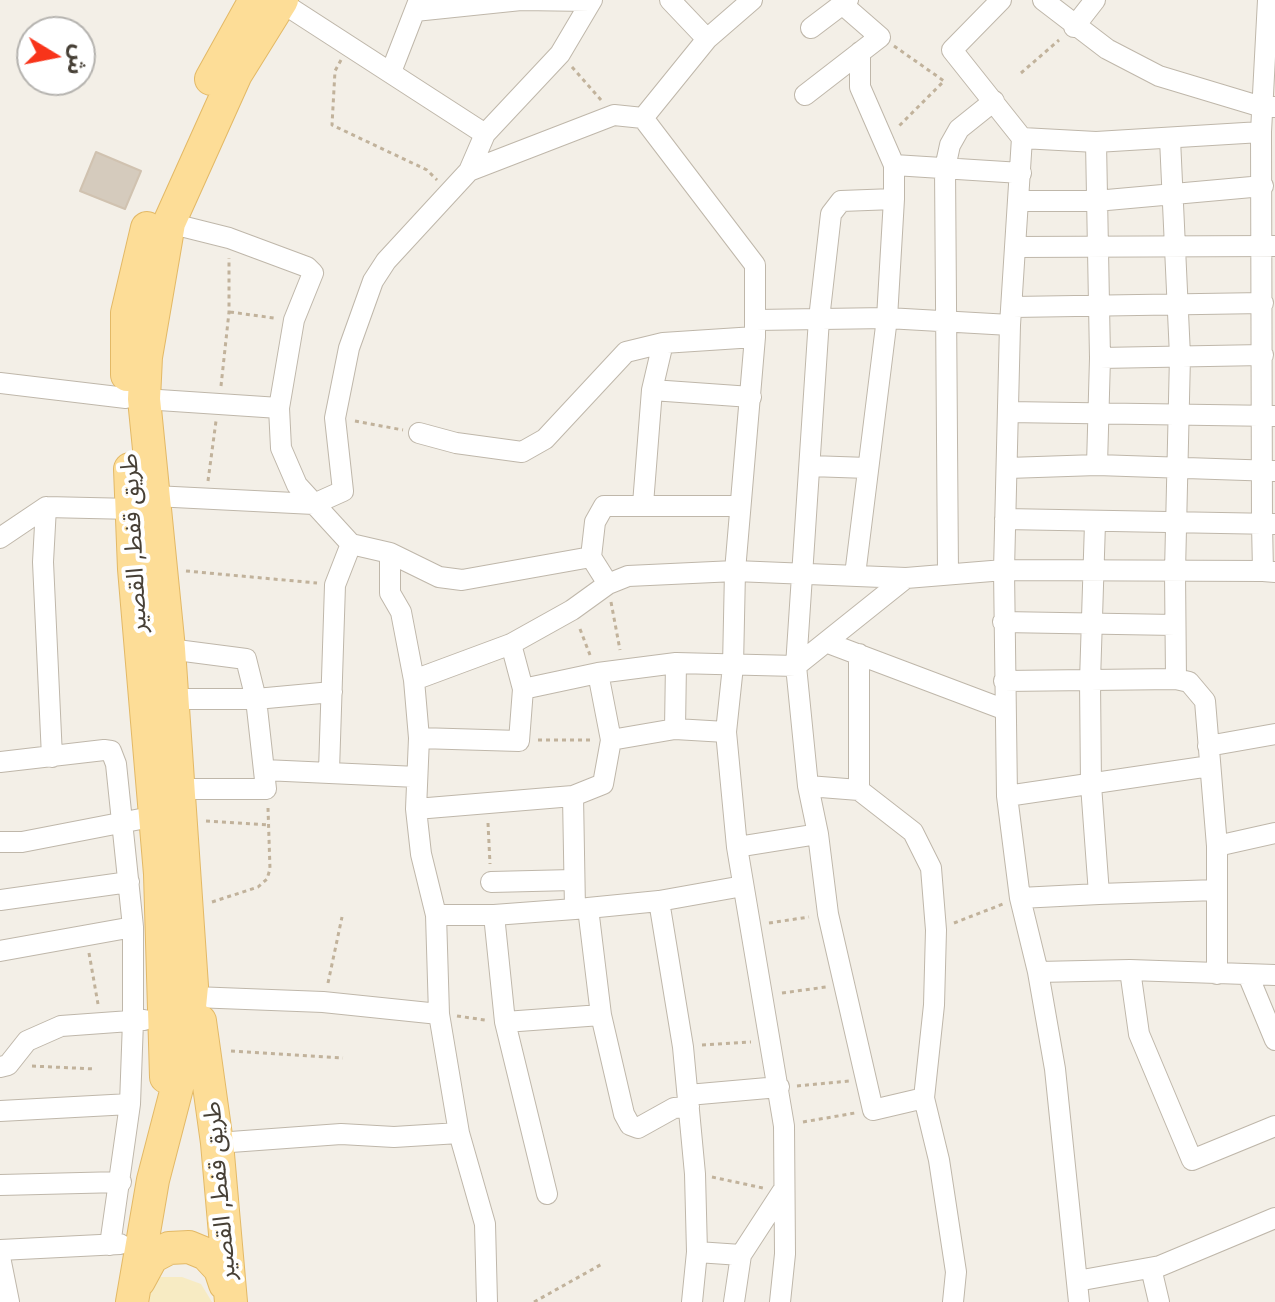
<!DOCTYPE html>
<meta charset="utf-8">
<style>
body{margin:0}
#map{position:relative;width:1275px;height:1302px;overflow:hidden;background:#f3efe7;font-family:Inter,"Noto Sans Arabic",sans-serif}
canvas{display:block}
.north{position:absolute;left:16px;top:16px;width:80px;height:80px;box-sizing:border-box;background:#fff;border:2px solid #b5b3af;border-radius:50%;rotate:100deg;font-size:22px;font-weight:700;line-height:32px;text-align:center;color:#474036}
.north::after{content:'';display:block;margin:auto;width:28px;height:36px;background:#f8341a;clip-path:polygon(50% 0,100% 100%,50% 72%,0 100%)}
</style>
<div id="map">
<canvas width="1275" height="1302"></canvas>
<div class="north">ش</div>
</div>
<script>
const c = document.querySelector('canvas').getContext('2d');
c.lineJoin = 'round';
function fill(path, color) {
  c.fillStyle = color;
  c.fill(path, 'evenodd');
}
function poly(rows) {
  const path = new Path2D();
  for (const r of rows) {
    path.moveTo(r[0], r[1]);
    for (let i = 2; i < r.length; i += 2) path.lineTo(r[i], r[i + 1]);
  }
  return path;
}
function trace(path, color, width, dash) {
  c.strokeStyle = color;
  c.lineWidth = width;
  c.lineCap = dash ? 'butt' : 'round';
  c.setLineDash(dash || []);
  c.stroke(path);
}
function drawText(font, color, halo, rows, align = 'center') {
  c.font = font + ' Inter,"Noto Sans Arabic",sans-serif';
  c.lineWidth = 8;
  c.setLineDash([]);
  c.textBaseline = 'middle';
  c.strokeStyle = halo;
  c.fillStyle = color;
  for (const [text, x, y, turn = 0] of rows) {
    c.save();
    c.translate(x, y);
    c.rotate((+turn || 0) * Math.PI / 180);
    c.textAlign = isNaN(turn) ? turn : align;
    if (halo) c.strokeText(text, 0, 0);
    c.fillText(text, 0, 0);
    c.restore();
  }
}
fill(poly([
 [158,1277,182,1277,201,1284,212,1302,136,1302]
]), '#f7ebc3');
const building = poly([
 [96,152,141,171,125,209,80,191,96,152]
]);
fill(building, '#d5cbbd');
trace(building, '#d0c2b0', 2);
const street = poly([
 [670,0,707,39],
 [1001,0,952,50,1022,138],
 [1043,0,1107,49,1159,76,1262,107,1275,107],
 [1268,0,1261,132,1262,524,1263,571,1275,572],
 [281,2,485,134],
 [415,11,521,0,590,1],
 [1074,27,1095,0],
 [811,28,848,0],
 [391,72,419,0],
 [805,95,880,37,842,4],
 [643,118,707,39,752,0],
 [1261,132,1096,142,1022,138,1010,325,1004,570,1263,571],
 [1096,142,1100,358,1097,465],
 [894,165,1021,173],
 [469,171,614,115,643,118,755,265,755,337,735,571,733,666,726,732,737,847,784,1126,785,1254,780,1302],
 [894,199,841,201,831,214,819,319,796,666,808,786,818,834,828,914,873,1110,924,1098],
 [1018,201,1096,201,1263,186],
 [169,223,229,238,307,267,313,273,294,320,279,408,281,448,297,485,351,544,390,553,390,593,401,612,414,680,419,738,416,809,421,854,436,915,439,1014,459,1133,485,1224,487,1302],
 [1016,247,1275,246],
 [1013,307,1263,303],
 [756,320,887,318,1010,325],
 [1100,358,1263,355],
 [0,383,126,398],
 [652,390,751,397],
 [144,399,279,408],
 [1008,412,1275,416],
 [419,433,456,443,522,452,545,439,626,352,663,343,755,337],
 [810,466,868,468],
 [1008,468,1097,465,1275,471],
 [154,496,314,504,343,491,335,418,349,348,373,281,386,261,469,171,485,134,560,54,592,0],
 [643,504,652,390,663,343],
 [46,507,43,562,52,757],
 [1005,519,1275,524],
 [0,538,46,507,133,509],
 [390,553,439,577,462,580,591,557],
 [948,574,945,168,950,145,959,129,994,101],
 [855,575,887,318,894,199,894,165,860,87,860,52],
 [608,584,591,557,595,522,604,506,740,506],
 [1003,622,1175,625],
 [828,643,1003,709],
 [169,649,246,659,256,699,266,789,180,789],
 [859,654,859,790],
 [1176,679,1189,682,1205,701,1217,846,1217,974],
 [414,680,511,644,572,610,608,584,628,576,735,571,906,578,1004,570,1007,796,1020,898,1038,972,1055,1069,1079,1302],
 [1004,681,1176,679,1175,572,1180,356,1170,139],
 [523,689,598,673,676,663,796,666,906,578],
 [173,699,256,699,332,692],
 [675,729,676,663],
 [419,738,519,741,523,689,511,644],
 [611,740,675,729,726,732],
 [1208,746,1275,734],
 [0,762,104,750,111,751,116,764,133,927,133,1021,130,1104,110,1245],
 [264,770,417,777],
 [329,771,335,585,351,544],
 [808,786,859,790,913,832,931,868,936,930,934,1005,924,1098,939,1160,956,1272,953,1302],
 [573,796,575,909],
 [1007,796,1210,766],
 [416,809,573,796,603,784,611,740,598,673],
 [0,842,22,842,156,816],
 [1217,846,1275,833],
 [737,847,818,834],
 [491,882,573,880],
 [1099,894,1217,890],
 [1020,898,1099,894,1091,785,1090,681,1095,523],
 [0,900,129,882],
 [659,901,683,1047,695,1174,697,1252,692,1302],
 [588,908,601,1015,624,1114,630,1125,638,1128,674,1108,689,1107],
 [436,915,494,915,588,908,659,901,743,886],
 [494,915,505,1022,547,1194],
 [0,951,133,927],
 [1130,970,1275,975],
 [1038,972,1130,970,1139,1034,1192,1160,1275,1126],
 [1248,975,1275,1040],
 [194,997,323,1002,439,1014],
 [505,1022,601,1015],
 [0,1067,8,1065,27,1041,61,1026,144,1020],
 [688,1095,779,1087],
 [0,1111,130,1104],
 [217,1143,341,1134,394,1137,459,1133],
 [0,1185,121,1182],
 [0,1250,120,1244],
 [697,1252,741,1255],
 [0,1257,9,1302],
 [1151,1268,1159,1302],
 [1077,1281,1160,1266,1275,1218],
 [734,1302,741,1255,782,1192]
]);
const primary = poly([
 [211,79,255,0],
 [127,375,127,313,147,228],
 [130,469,134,569,160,874,166,1077],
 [200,1021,217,1143,231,1302],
 [139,1281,152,1257,169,1248,189,1247,206,1254,220,1269,225,1284],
 [132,1302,153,1180,185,1057,192,986,169,649,144,399,146,357,169,223,236,74,282,0]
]);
trace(street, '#bfb7aa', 22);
trace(primary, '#e3b966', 34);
trace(poly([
 [894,46,944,81,897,128],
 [341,60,335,71,332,125,427,170,437,180],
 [572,67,601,100],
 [1021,73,1059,40],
 [230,312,274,318],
 [221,386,229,312,229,258],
 [355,421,403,430],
 [208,481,216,421],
 [186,571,317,583],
 [611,602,620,650],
 [580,629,590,655],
 [538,740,591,740],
 [206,821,270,825],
 [488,823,490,864],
 [212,902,258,887,267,879,270,869,268,808],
 [769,923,809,917],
 [954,923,1003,904],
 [89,953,98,1004],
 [328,983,342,917],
 [782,993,826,987],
 [457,1016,485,1020],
 [702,1045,751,1042],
 [231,1051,343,1058],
 [32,1066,95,1069],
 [797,1086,849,1081],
 [803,1122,855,1113],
 [712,1177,763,1188],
 [534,1302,602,1264]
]), '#c1b29b', 3, [4, 4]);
trace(street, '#fff', 20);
trace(primary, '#fddd97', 32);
drawText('24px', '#474036', '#fff', [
 ["طريق قفط, القصير",134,543,-93],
 ["طريق قفط, القصير",220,1191,-95]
]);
</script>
